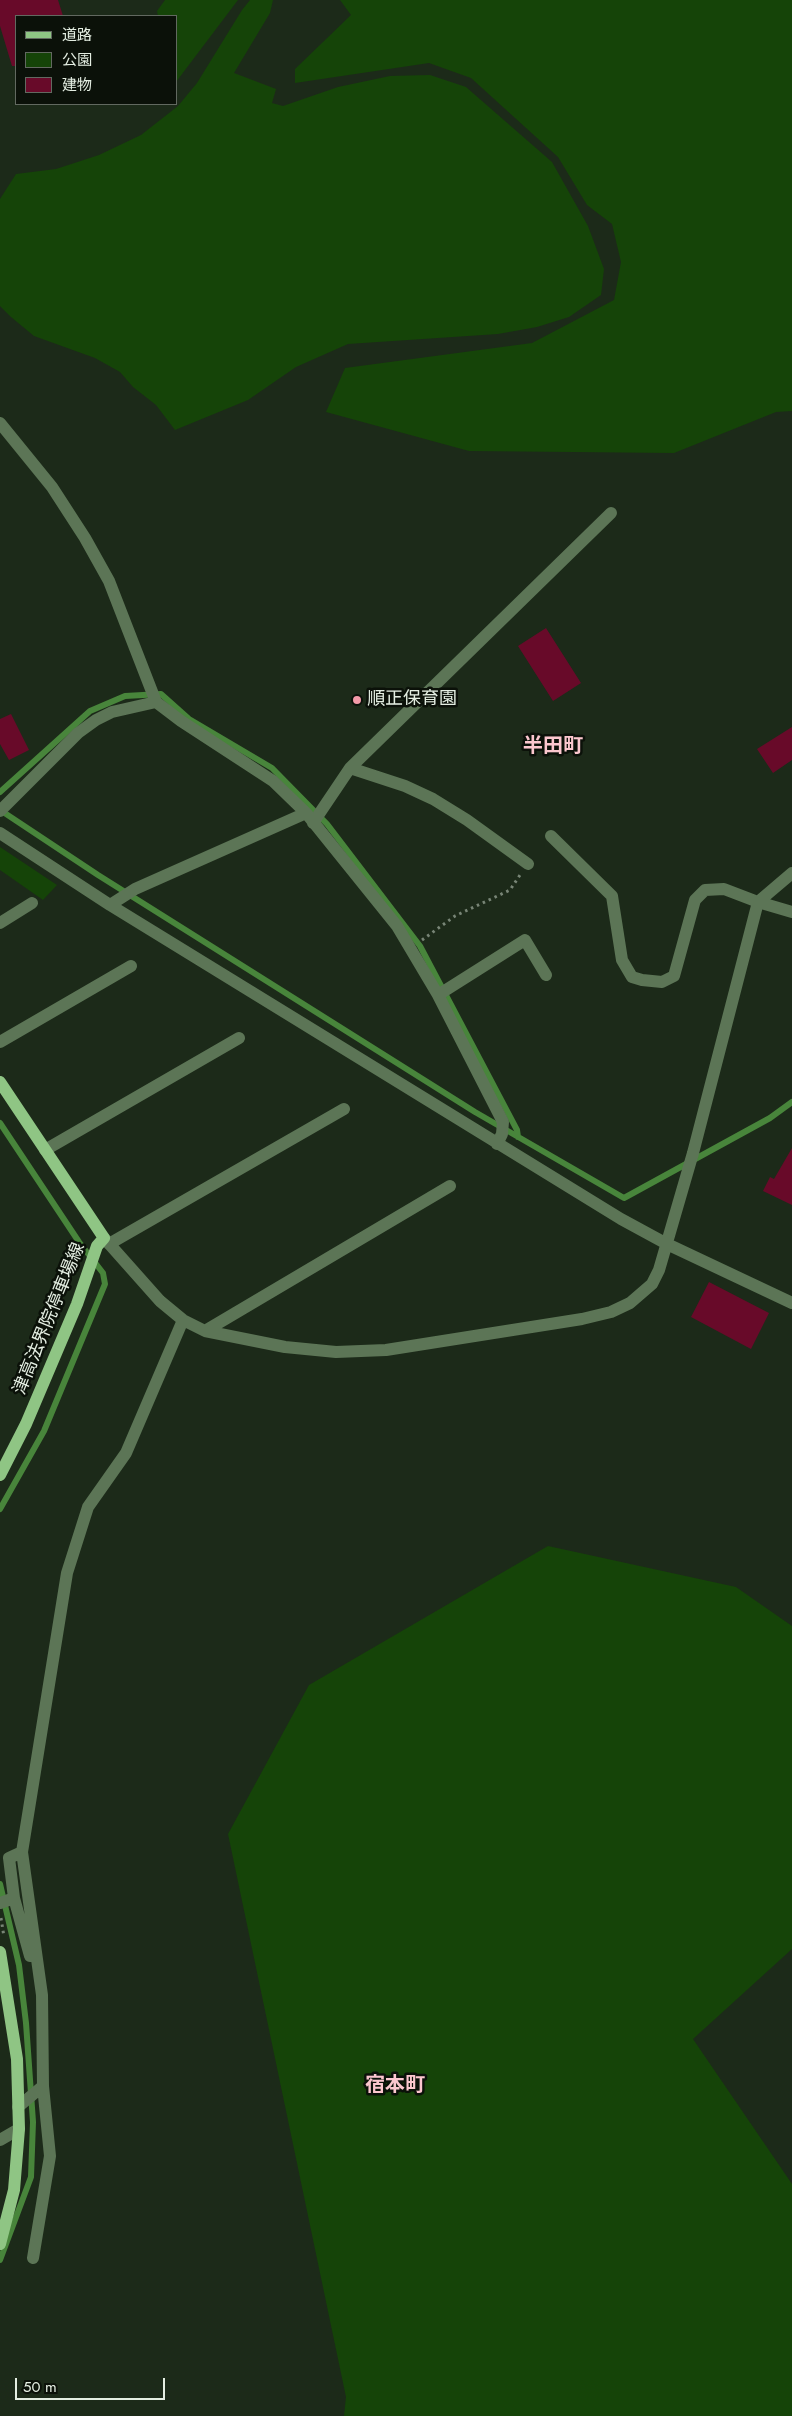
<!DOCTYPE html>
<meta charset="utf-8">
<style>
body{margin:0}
#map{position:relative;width:792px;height:2416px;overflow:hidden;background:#1c2a19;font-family:Jost,"Noto Sans JP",sans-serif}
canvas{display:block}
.legend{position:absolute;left:15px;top:15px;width:162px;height:90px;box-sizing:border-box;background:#0b1109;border:1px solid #626960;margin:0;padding:6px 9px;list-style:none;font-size:15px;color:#e4eee2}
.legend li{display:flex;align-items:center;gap:10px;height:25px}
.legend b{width:25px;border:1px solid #626960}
.scale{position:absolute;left:15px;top:2378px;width:150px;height:22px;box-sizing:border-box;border:2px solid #e4eee2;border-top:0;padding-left:6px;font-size:15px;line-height:18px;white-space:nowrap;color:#e4eee2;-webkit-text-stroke:4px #0b1109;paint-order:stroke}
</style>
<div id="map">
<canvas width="792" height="2416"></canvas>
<ul class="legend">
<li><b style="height:6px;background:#8fc584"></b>道路</li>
<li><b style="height:14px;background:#154408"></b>公園</li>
<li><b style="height:14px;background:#680a29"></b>建物</li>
</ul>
<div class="scale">50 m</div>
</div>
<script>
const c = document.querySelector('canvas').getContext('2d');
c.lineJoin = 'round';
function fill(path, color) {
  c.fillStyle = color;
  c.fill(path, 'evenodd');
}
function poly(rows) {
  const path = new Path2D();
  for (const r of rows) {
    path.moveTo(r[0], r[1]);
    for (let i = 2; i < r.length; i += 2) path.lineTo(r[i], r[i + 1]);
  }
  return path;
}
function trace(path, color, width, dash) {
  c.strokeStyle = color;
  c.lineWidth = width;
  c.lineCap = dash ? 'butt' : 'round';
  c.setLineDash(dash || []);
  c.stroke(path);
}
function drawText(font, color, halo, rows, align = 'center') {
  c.font = font + ' Jost,"Noto Sans JP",sans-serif';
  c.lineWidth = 5;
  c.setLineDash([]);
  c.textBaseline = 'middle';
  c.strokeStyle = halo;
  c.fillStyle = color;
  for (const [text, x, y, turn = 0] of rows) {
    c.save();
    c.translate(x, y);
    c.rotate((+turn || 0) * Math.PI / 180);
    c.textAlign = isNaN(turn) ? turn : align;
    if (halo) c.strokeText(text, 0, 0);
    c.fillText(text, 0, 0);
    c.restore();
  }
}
fill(poly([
 [165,0,238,0,176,82,176,16,158,16,157,11],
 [250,0,273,0,270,13,234,73,276,89,272,103,283,106,338,87,390,76,430,75,466,87,552,162,588,226,604,269,601,295,569,317,537,327,498,334,348,344,296,367,248,400,175,430,156,405,133,387,120,372,95,358,34,336,11,317,0,306,0,199,16,174,56,169,99,155,141,135,178,106,197,83,242,10],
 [340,0,792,0,792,411,776,412,674,453,469,451,326,412,345,368,532,343,614,300,621,262,612,224,587,205,558,157,471,78,429,63,295,83,295,69,351,15],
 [0,847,57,885,43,900,0,870],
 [548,1546,736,1587,792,1626,792,1949,693,2039,792,2184,792,2416,344,2416,346,2397,228,1834,309,1685]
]), '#154408');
trace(poly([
 [0,792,90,711,125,696,161,694,189,719,272,768,327,824,420,946,517,1130,518,1137],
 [0,810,98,875,475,1112,624,1198,770,1118,792,1102],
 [0,1123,79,1242,103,1273,105,1284,44,1431,0,1509],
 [0,1884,19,1965,26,2023,33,2122,31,2177,0,2260]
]), '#48853b', 6);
fill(poly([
 [0,0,58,0,63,16,16,16,16,66,12,66,0,26],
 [546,628,581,683,553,701,518,646],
 [11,714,29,750,9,760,0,744,0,719],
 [792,727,792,760,773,773,757,749],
 [792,1148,792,1205,763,1191,770,1177,774,1179],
 [709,1282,769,1313,751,1349,691,1317]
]), '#680a29');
trace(poly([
 [422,940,455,916,510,890,520,875],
 [1,1918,4,1937]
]), '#788576', 3, [2.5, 4]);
trace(poly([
 [0,423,52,487,85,538,109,581,156,702,181,721,273,781,306,813,397,926,438,995,503,1122,502,1134,497,1144],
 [350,768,405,786,433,799,467,820,528,864],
 [0,811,78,733,96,720,112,712,156,702],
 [313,823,350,768,611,513],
 [0,833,110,905,621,1219,667,1244,792,1303],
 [551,836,612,896,622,960,632,977,642,980,662,982,674,976,695,900,705,890,724,889,758,902,792,873],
 [110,905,135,889,306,813],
 [0,923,32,903],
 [438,995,525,940,546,975],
 [0,1042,131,966],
 [45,1150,239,1038],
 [104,1238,160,1301,183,1320,205,1331,285,1347,336,1352,386,1350,582,1319,611,1312,630,1303,652,1284,659,1270,693,1153,758,902,792,912],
 [109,1244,344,1109],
 [205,1331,450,1186],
 [22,1852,9,1858,14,1898,30,1956],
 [0,1903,14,1898],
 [18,2107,43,2086],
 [0,2140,19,2129],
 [33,2258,50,2156,43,2086,42,1995,22,1852,67,1573,88,1507,126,1453,183,1320]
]), '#5c7556', 12);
trace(poly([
 [0,1082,104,1238,97,1246,77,1304,26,1424,0,1475],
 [0,1952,17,2059,19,2129,14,2190,0,2244]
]), '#8fc584', 12);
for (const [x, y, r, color] of [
 [357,700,5,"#f39aa8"]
]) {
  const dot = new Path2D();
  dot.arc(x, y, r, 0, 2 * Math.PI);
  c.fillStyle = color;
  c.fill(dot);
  trace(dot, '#0b1109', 2);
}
drawText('18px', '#e4eee2', '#0b1109', [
 ["順正保育園",367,700]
], 'left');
drawText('18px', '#e4eee2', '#0b1109', [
 ["津高法界院停車場線",50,1319,-68]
]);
drawText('bold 20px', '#fbc7ce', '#0b1109', [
 ["半田町",553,747],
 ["宿本町",395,2086]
]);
</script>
